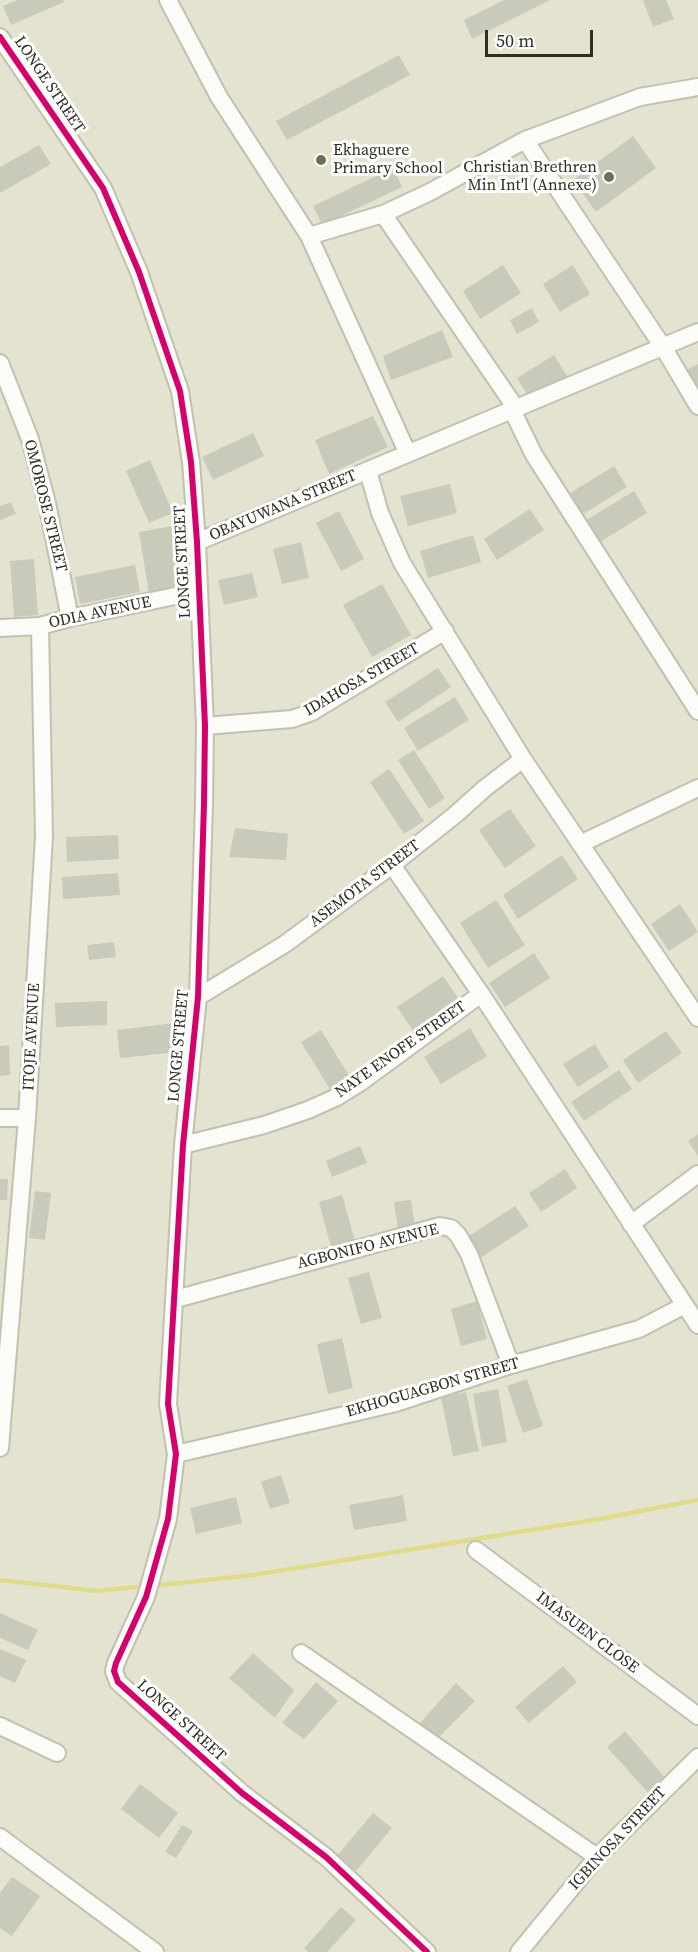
<!DOCTYPE html>
<style>
body{margin:0}
#map{position:relative;width:698px;height:1952px;overflow:hidden;background:#e4e3d0;font-family:"Source Serif 4",serif}
canvas{display:block}
.scale{position:absolute;left:485px;top:30px;width:108px;height:27px;box-sizing:border-box;border:3px solid #2f2e21;border-top:0;padding-left:8px;font-size:18px;line-height:21px;white-space:nowrap;color:#2f2e21;-webkit-text-stroke:4px #fff;paint-order:stroke}
</style>
<div id="map">
<canvas width="698" height="1952"></canvas>
<div class="scale">50 m</div>
</div>
<script>
const c = document.querySelector('canvas').getContext('2d');
c.lineJoin = 'round';
function poly(rows) {
  const path = new Path2D();
  for (const r of rows) {
    path.moveTo(r[0], r[1]);
    for (let i = 2; i < r.length; i += 2) path.lineTo(r[i], r[i + 1]);
  }
  return path;
}
function trace(path, color, width, dash) {
  c.strokeStyle = color;
  c.lineWidth = width;
  c.lineCap = dash ? 'butt' : 'round';
  c.setLineDash(dash || []);
  c.stroke(path);
}
function fill(path, color) {
  c.fillStyle = color;
  c.fill(path, 'evenodd');
}
function drawText(font, color, halo, rows, align = 'center') {
  c.font = font + ' "Source Serif 4",serif';
  c.lineWidth = 6;
  c.setLineDash([]);
  c.textBaseline = 'middle';
  c.strokeStyle = halo;
  c.fillStyle = color;
  for (const [text, x, y, turn = 0] of rows) {
    c.save();
    c.translate(x, y);
    c.rotate((+turn || 0) * Math.PI / 180);
    c.textAlign = isNaN(turn) ? turn : align;
    if (halo) c.strokeText(text, 0, 0);
    c.fillText(text, 0, 0);
    c.restore();
  }
}
trace(poly([
 [0,1580,98,1591,136,1587],
 [161,1585,253,1575,599,1519,698,1500]
]), '#dedb8b', 4.5);
fill(poly([
 [17,0,63,0,64,2,11,25,3,6],
 [504,0,550,0,472,39,464,20],
 [643,0,666,0,674,19,653,27],
 [399,55,410,75,287,140,276,121],
 [633,136,656,168,596,212,573,180],
 [39,145,51,164,0,193,0,167],
 [393,168,402,187,322,225,313,206],
 [503,265,521,293,480,319,463,291],
 [573,265,590,294,560,312,543,284],
 [532,308,539,322,517,334,510,320],
 [442,330,453,357,391,380,383,356],
 [554,355,570,381,533,404,517,378],
 [698,364,698,393,686,370],
 [373,416,388,447,329,474,315,440],
 [253,433,264,456,213,480,202,457],
 [150,460,173,513,149,523,126,471],
 [614,466,627,487,583,514,570,493],
 [450,484,457,513,408,526,400,496],
 [634,491,647,513,600,542,586,520],
 [11,502,16,514,0,520,0,506],
 [530,509,544,530,497,560,484,539],
 [339,511,364,559,341,571,316,523],
 [172,526,182,588,149,594,139,532],
 [473,535,481,562,428,578,420,551],
 [301,542,309,578,282,584,273,549],
 [34,559,38,615,14,617,10,561],
 [135,565,140,592,80,604,75,577],
 [252,573,258,597,224,605,218,580],
 [382,584,411,635,372,657,343,605],
 [438,668,451,687,398,722,385,702],
 [455,697,469,720,418,751,404,728],
 [414,750,445,798,429,809,398,760],
 [389,769,424,821,404,834,370,782],
 [510,809,536,846,505,868,479,830],
 [235,828,288,834,286,860,229,857],
 [118,835,119,859,67,862,66,837],
 [562,855,578,879,518,919,503,895],
 [118,873,120,895,63,899,62,877],
 [496,900,525,945,488,968,460,923],
 [680,904,698,932,669,951,651,924],
 [114,942,116,957,89,960,87,945],
 [534,953,550,978,505,1007,489,983],
 [443,976,460,1001,414,1032,397,1007],
 [107,1001,107,1025,56,1027,55,1003],
 [175,1023,178,1052,120,1058,117,1030],
 [470,1028,487,1056,441,1084,424,1057],
 [321,1030,351,1079,331,1091,301,1042],
 [666,1031,682,1053,638,1083,623,1060],
 [595,1044,609,1067,578,1087,563,1064],
 [9,1045,10,1075,0,1076,0,1046],
 [619,1070,632,1089,584,1121,571,1102],
 [698,1134,698,1156,688,1141],
 [360,1146,367,1163,332,1177,326,1161],
 [565,1169,577,1188,541,1212,529,1193],
 [0,1179,8,1179,7,1200,0,1200],
 [35,1191,51,1193,45,1240,29,1238],
 [342,1195,357,1248,333,1255,319,1202],
 [411,1200,415,1227,398,1230,394,1202],
 [515,1206,529,1226,480,1258,467,1237],
 [369,1272,382,1318,361,1324,348,1278],
 [477,1301,487,1339,461,1346,451,1309],
 [342,1338,353,1388,328,1394,317,1344],
 [527,1379,543,1426,523,1433,507,1386],
 [498,1389,507,1442,482,1447,473,1394],
 [466,1392,479,1451,453,1456,441,1397],
 [281,1475,290,1503,270,1509,261,1482],
 [403,1495,407,1521,354,1530,349,1505],
 [236,1497,242,1523,196,1534,190,1508],
 [0,1613,38,1630,28,1650,0,1638],
 [0,1649,26,1660,15,1683,0,1676],
 [253,1653,294,1690,275,1718,229,1678],
 [563,1666,577,1682,529,1723,515,1707],
 [316,1682,338,1701,304,1739,282,1723],
 [456,1683,475,1701,438,1738,419,1724],
 [625,1731,667,1780,650,1795,607,1747],
 [140,1784,178,1813,159,1838,121,1809],
 [373,1813,392,1828,356,1871,337,1856],
 [182,1825,193,1831,176,1858,165,1852],
 [12,1877,40,1896,12,1936,0,1928,0,1893],
 [341,1907,356,1920,327,1952,308,1952,304,1948]
]), '#cacaba');
const street = poly([
 [168,0,219,97,309,236,408,454],
 [0,37,103,188,139,272,180,391,191,462,197,542,205,726,204,804,198,997,183,1145,168,1404,176,1454,168,1519,146,1597,116,1663,114,1671,118,1682,242,1793,326,1857,427,1952],
 [525,140,663,347,698,406],
 [383,214,511,401,512,410,534,455,698,711],
 [309,236,383,214,430,192,525,140,640,97,698,87],
 [0,363,30,439,47,503,70,618],
 [368,471,380,513,402,563,523,759,698,1018],
 [197,542,698,332],
 [0,628,40,626,70,618,199,591],
 [205,726,292,719,312,712,445,631],
 [580,844,698,788],
 [392,865,481,994,698,1325],
 [198,997,285,944,392,865,455,815,485,788,523,759],
 [0,1118,27,1118],
 [183,1145,264,1125,308,1110,337,1097,361,1082,481,994],
 [631,1224,698,1174],
 [176,1299,440,1226,451,1228,458,1235,469,1254,511,1365],
 [0,1448,27,1118,44,837,40,626],
 [176,1454,396,1403,511,1365,639,1329,685,1305],
 [476,1550,698,1716],
 [301,1653,597,1857],
 [0,1726,57,1753],
 [0,1837,155,1952],
 [519,1952,597,1857,698,1757]
]);
trace(street, '#c1c1b1', 20);
trace(street, '#fbfbf8', 16);
trace(poly([
 [0,37,103,188,139,272,180,391,191,462,197,542,205,726,204,804,198,997,183,1145,168,1404,176,1454,168,1519,146,1597,116,1663,114,1671,118,1682,242,1793,326,1857,427,1952]
]), '#d6006c', 6);
for (const [x, y, r, color] of [
 [321,160,6,"#6e6d5e"],
 [609,177,6,"#6e6d5e"]
]) {
  const dot = new Path2D();
  dot.arc(x, y, r, 0, 2 * Math.PI);
  c.fillStyle = color;
  c.fill(dot);
  trace(dot, '#fff', 2);
}
drawText('16px', '#2f2e21', '#fff', [
 ["LONGE STREET",49,85,56],
 ["OMOROSE STREET",45,506,76],
 ["OBAYUWANA STREET",283,506,-23],
 ["LONGE STREET",183,562,-93],
 ["ODIA AVENUE",100,613,-12],
 ["IDAHOSA STREET",362,680,-30],
 ["ASEMOTA STREET",365,884,-37],
 ["ITOJE AVENUE",32,1037,-87],
 ["LONGE STREET",179,1046,-85],
 ["NAYE ENOFE STREET",401,1050,-35],
 ["AGBONIFO AVENUE",368,1247,-14],
 ["EKHOGUAGBON STREET",433,1388,-16],
 ["IMASUEN CLOSE",587,1633,37],
 ["LONGE STREET",181,1721,42],
 ["IGBINOSA STREET",618,1839,-47]
]);
drawText('16px', '#2f2e21', '#fff', [
 ["Ekhaguere",333,151],
 ["Primary School",333,169],
 ["Christian Brethren",597,168,"right"],
 ["Min Int'l (Annexe)",597,186,"right"]
], 'left');
</script>
